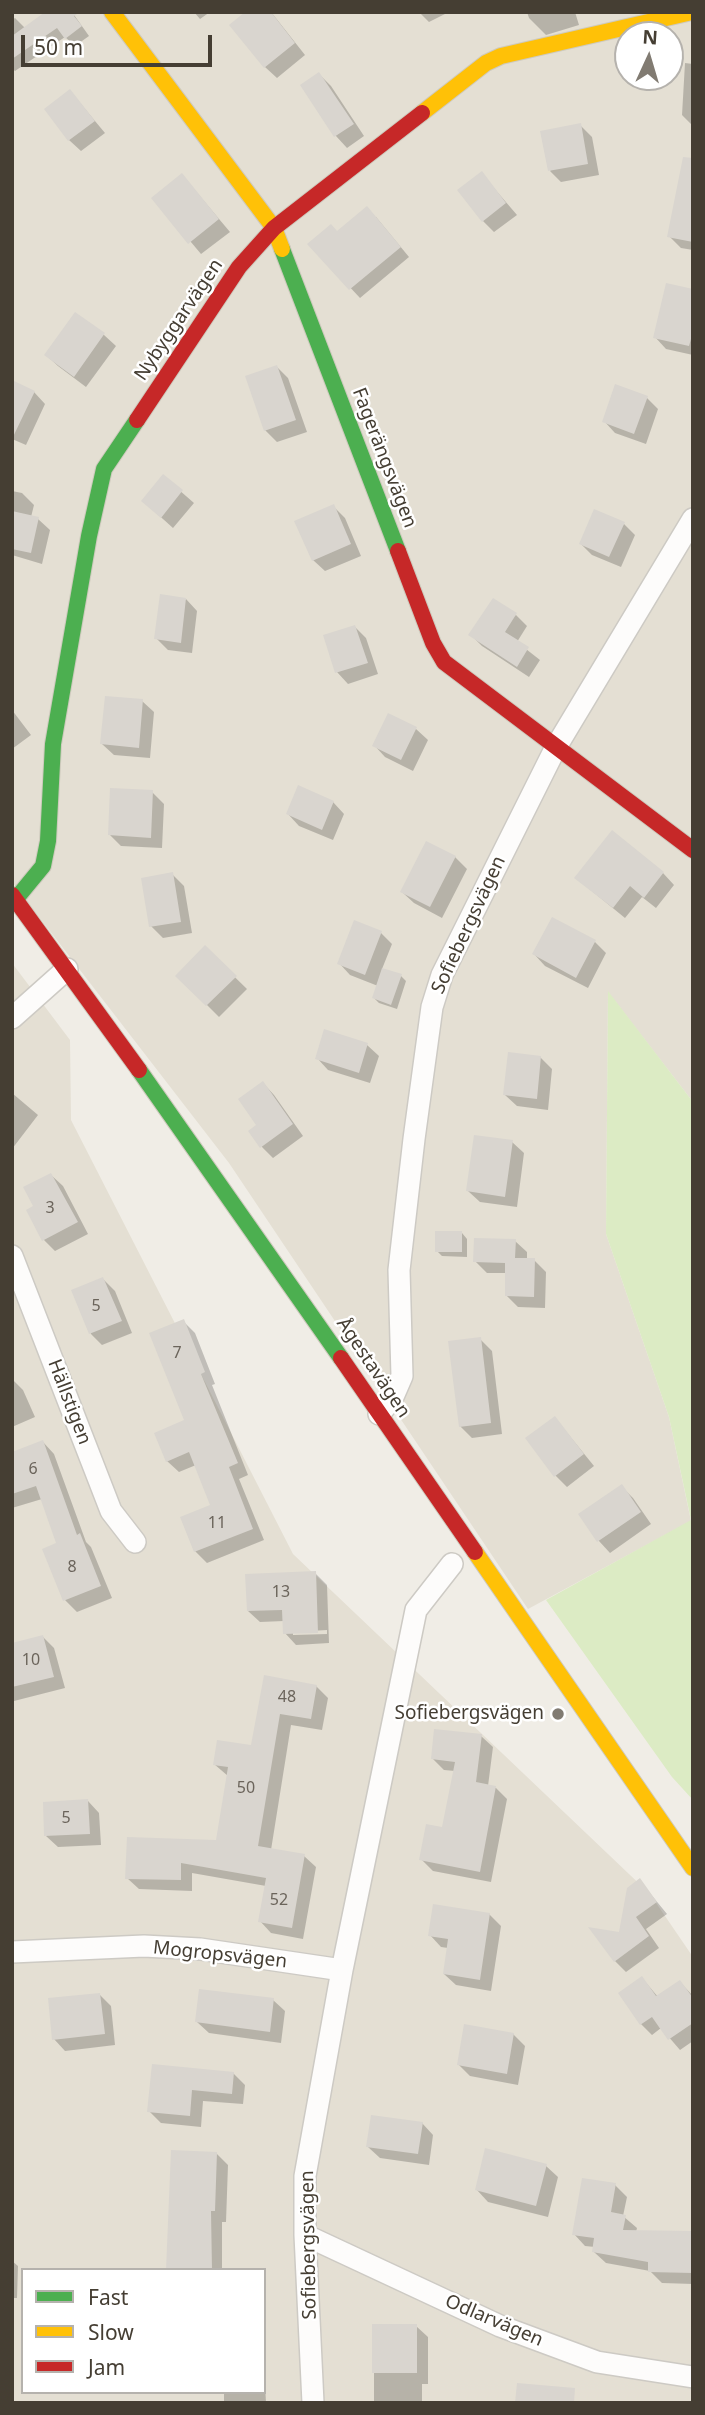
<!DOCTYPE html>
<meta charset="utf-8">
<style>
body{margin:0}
#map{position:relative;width:705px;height:2415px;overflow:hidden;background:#f0ede6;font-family:"Noto Sans",sans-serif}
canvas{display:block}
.frame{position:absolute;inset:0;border:14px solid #453e33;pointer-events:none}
.legend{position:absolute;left:21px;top:2268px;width:245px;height:126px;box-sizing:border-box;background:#fff;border:2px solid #b5b2ad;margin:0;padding:9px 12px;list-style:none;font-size:21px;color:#453e33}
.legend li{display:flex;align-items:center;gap:14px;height:35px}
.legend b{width:35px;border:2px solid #b5b2ad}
.north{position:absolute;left:614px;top:21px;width:70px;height:70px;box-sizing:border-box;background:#fff;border:2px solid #b5b2ad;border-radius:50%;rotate:4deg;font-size:19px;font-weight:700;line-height:28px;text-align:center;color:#453e33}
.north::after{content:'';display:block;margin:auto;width:24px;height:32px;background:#817b72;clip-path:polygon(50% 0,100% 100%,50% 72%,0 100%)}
.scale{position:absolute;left:21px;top:35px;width:191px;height:32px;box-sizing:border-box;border:4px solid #453e33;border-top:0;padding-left:9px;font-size:21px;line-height:24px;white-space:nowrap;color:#453e33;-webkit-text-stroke:5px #fff;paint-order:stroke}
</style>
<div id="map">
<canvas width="705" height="2415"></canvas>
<div class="frame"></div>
<ul class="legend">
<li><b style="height:9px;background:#4caf50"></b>Fast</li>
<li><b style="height:9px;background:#ffc107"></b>Slow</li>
<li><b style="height:9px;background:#c62828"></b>Jam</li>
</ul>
<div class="north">N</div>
<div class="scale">50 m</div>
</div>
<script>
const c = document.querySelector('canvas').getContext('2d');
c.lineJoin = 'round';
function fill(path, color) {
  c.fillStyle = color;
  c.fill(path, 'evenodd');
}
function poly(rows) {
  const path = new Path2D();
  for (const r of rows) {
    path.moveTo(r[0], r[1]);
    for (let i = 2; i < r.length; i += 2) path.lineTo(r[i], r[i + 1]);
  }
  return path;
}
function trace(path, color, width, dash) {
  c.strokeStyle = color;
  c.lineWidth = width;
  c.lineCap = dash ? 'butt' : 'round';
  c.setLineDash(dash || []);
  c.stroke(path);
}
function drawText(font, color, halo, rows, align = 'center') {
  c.font = font + ' "Noto Sans",sans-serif';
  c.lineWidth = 5;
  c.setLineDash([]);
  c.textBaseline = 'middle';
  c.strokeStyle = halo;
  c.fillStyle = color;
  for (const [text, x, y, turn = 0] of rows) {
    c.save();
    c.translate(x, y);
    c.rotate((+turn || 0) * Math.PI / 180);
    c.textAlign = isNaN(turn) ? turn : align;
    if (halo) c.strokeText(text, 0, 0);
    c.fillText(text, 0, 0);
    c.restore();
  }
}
fill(poly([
 [12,12,693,12,693,1102,608,992,606,1234,669,1417,691,1521,528,1609,229,1163,12,882],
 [628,35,670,35,670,77,628,77],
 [12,963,70,1040,71,1120,293,1554,650,1894,693,1957,693,2403,12,2403],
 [23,2270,264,2270,264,2392,23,2392]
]), '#e4dfd3');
fill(poly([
 [608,991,693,1102,693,1800,672,1777,546,1600,691,1520,669,1417,606,1234]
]), '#dcebc4');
fill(poly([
 [72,12,89,36,75,46,65,37,15,71,12,68,12,20,15,18,26,29],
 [194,12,210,12,200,19],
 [271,12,305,55,277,78,265,67],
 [419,12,449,12,429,22],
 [527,12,575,12,579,25,546,35,529,18],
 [685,63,693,64,693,126,682,115],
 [319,74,331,86,364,136,347,148,336,136,302,86],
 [70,91,105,133,81,151,69,140],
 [580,125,592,137,599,175,561,182,550,171],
 [481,173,517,215,494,232,483,221],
 [182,175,230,232,201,254,154,198],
 [693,177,693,250,681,248,669,236],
 [376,217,409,257,360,298,332,268,337,233],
 [693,291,693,355,666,349,655,337],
 [76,314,104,335,116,346,86,387,58,366,46,355],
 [277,367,288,378,307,432,277,442,265,430],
 [12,382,34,392,45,404,26,445,12,439],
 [647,398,658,409,646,444,615,433,604,421],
 [163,476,194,503,173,528,143,501],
 [12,491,22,493,34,505,31,517,38,519,50,530,42,564,12,555],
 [333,506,345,518,361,556,325,571,313,560],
 [624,524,635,535,621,567,592,555,581,544],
 [186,599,197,611,192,653,168,650,156,638],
 [516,615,527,626,517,642,540,660,529,677,482,646,471,635],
 [355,627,366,638,378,674,348,684,337,672],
 [142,701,154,712,150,758,114,755,102,744],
 [12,710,31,735,12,749],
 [389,715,416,729,428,740,413,771,385,757,374,745],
 [152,792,164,804,162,848,121,846,110,835],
 [333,802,344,814,333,840,299,826,288,814],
 [455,857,467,869,442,918,414,903,402,892],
 [663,873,674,885,656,908,642,897,625,918,576,878],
 [172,874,184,886,192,933,163,938,151,926],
 [381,933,392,944,382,969,401,976,406,981,397,1009,379,1003,374,998,378,986,350,975,339,963],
 [595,942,606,953,588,988,545,966,534,954],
 [205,948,247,989,219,1017,178,976],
 [367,1045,379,1056,370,1083,328,1070,317,1058],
 [540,1057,552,1069,548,1110,517,1106,505,1095],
 [263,1083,274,1095,303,1136,273,1158,262,1147,259,1126],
 [12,1093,38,1115,12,1149],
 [512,1142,524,1153,517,1207,480,1202,468,1191],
 [51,1175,63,1186,88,1234,55,1251,44,1240,35,1207],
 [462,1233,467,1239,467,1257,442,1256,437,1251],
 [515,1241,527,1252,527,1260,534,1260,546,1272,545,1308,518,1307,506,1295,507,1273,487,1273,475,1261],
 [103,1279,115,1291,132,1333,102,1345,91,1334,73,1291],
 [183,1321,195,1333,215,1384,212,1385,248,1475,239,1479,264,1540,207,1563,195,1551,183,1518,213,1506,196,1465,179,1472,167,1461,186,1421],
 [480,1339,492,1351,502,1434,472,1438,460,1426],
 [12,1379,23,1390,35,1417,12,1427],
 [555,1418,594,1466,567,1487,555,1475],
 [43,1442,54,1454,86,1542,91,1547,112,1598,77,1612,65,1600,58,1544,42,1499,12,1508,12,1453],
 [621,1486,633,1498,651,1524,610,1553,599,1541,580,1515],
 [315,1573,327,1585,329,1643,296,1645,285,1633,284,1621,260,1622,248,1611],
 [327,1630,327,1634,293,1635,293,1632],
 [43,1637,54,1648,65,1688,14,1701,12,1699,12,1645],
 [265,1677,316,1686,328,1698,322,1730,291,1725,271,1850,304,1856,316,1867,303,1939,271,1933,260,1921,266,1886,192,1873,192,1891,139,1889,127,1878,218,1841,228,1776,214,1764,253,1747],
 [481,1736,493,1747,488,1786,496,1788,507,1799,491,1882,433,1871,421,1859,443,1829,455,1771,444,1770,433,1759],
 [88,1801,99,1813,101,1845,58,1847,46,1836],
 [640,1881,667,1914,646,1929,659,1948,626,1972,615,1961,621,1934],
 [489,1914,501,1926,491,1991,456,1985,444,1974,448,1948,441,1947,430,1935],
 [642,1978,658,1997,680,1982,693,1996,693,2041,680,2050,661,2028,652,2035,641,2024],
 [100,1995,111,2006,115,2045,65,2051,54,2039],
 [273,2000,285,2011,281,2043,209,2033,197,2022],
 [513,2034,525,2046,518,2085,470,2076,459,2065],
 [153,2066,233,2073,245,2085,243,2104,203,2101,201,2127,161,2123,149,2111],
 [422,2123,433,2135,429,2165,380,2158,368,2147],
 [216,2153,228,2165,226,2222,222,2222,222,2270,168,2270],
 [546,2166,558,2177,548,2217,488,2202,477,2190],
 [615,2185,627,2197,623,2216,637,2228,636,2232,693,2233,693,2284,662,2283,650,2271,606,2263,594,2252,595,2247,585,2246,574,2234],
 [12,2261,18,2266,17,2298,12,2298],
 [374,2326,416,2326,428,2337,428,2384,422,2384,422,2403,374,2403],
 [264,2363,266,2403,224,2403,224,2392,264,2392]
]), '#0003');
fill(poly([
 [45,12,80,12,74,16,82,26,65,39,57,28,12,59,12,36],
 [245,12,271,12,295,43,264,68,229,25],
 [319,72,354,124,334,137,300,85],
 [70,89,95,121,68,141,44,109],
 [581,123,588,164,548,171,540,131],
 [683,157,693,158,693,242,667,237],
 [482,171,506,203,482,222,457,190],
 [182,173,219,219,188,244,151,198],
 [367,206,401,247,349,290,307,244,331,224,337,231],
 [666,283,693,289,693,332,689,346,653,338],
 [75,312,105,333,74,377,44,355],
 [277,365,296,420,264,431,245,376],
 [12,380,35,391,12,439],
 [615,384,648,396,634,434,602,422],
 [163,474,183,490,161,518,141,501],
 [334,504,351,544,312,561,294,521],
 [594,509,625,522,609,557,579,544],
 [12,511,39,517,31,553,12,549],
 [160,594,186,598,181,643,154,639],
 [493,598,517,613,505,632,529,647,517,667,468,635],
 [355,625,368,663,335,673,323,635],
 [105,696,143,699,139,748,100,744],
 [388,713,417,727,401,760,372,746],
 [298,785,334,801,322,830,286,814],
 [110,788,153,790,151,838,108,835],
 [612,830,664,872,644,898,630,886,613,908,574,878],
 [426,841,456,856,430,907,400,892],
 [173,872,181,922,149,927,141,878],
 [552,917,596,940,576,978,532,954],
 [354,920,382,931,365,975,337,964],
 [205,945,237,976,206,1006,175,976],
 [382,968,402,974,391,1005,372,998],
 [324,1029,368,1043,359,1073,315,1059],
 [508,1052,541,1056,537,1099,503,1095],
 [263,1081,293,1124,260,1148,248,1131,256,1125,238,1099],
 [474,1135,513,1140,505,1197,466,1191],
 [51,1173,78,1222,42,1241,26,1210,33,1206,23,1187],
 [435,1231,462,1231,462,1252,435,1252],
 [474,1238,516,1239,515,1258,535,1258,534,1297,505,1296,505,1263,473,1262],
 [103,1277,122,1321,89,1334,71,1290],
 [184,1319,205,1372,201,1374,238,1463,229,1467,253,1529,194,1552,180,1517,210,1505,189,1452,166,1462,154,1433,184,1420,149,1333],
 [481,1337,491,1423,459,1427,448,1341],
 [555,1416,584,1454,554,1477,525,1438],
 [43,1440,77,1535,80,1533,101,1586,63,1601,42,1549,56,1543,36,1486,12,1494,12,1452],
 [622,1484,641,1512,597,1542,578,1514],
 [316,1571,318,1633,283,1634,282,1610,247,1611,245,1574],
 [43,1635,54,1677,12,1687,12,1643],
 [264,1675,317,1685,311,1719,280,1714,258,1846,305,1854,292,1928,258,1922,266,1878,181,1863,181,1880,125,1879,127,1837,216,1840,228,1767,213,1765,217,1740,251,1745],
 [434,1729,482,1734,476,1782,496,1786,480,1872,419,1860,426,1824,442,1827,455,1762,431,1759],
 [88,1799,90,1834,44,1836,43,1802],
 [640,1878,657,1902,636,1917,649,1936,614,1962,588,1927,619,1932,627,1888],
 [433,1904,490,1913,480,1980,443,1974,448,1939,428,1936],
 [642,1976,656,1996,680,1980,693,1998,693,2023,668,2040,652,2017,640,2025,618,1993],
 [199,1989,274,1998,270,2032,195,2022],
 [100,1993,105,2034,52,2040,48,1998],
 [464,2024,514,2033,507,2074,457,2065],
 [152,2064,234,2072,232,2094,192,2090,190,2116,147,2112],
 [371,2115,423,2122,418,2154,366,2147],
 [485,2148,547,2164,536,2206,475,2190],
 [171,2150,217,2152,215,2211,211,2211,212,2270,166,2270],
 [582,2178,616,2183,611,2212,626,2215,623,2230,693,2231,693,2273,648,2272,648,2262,592,2252,594,2238,572,2235],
 [372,2324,417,2324,417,2373,372,2373],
 [517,2383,575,2388,574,2403,515,2403]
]), '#d9d5cf');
const street = poly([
 [12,1018,67,969],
 [12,1256,111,1511,135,1542],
 [379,1414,392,1399,402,1376,399,1270,414,1139,432,1007,442,975,556,747,693,519],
 [12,1952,144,1946,200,1949,342,1970],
 [305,2235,500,2326,597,2362,693,2377],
 [313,2403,305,2235,305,2176,342,1970,416,1610,452,1564]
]);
const fast = poly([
 [282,249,398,551],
 [15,900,43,866,48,841,53,744,89,536,104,469,137,420],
 [139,1070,341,1358]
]);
const slow = poly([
 [112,12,274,228,282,249],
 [422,113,486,63,501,56,692,12],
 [475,1552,693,1868]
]);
const jam = poly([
 [137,420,239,267,274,228,422,113],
 [398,551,433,643,444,662,693,850],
 [12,895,139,1070],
 [341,1358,475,1552]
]);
trace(street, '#cdcac4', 24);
trace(fast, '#cecabd', 18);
trace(slow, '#cecabd', 18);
trace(jam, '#cecabd', 18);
trace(street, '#fdfcfb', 21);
trace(fast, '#4caf50', 16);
trace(slow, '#ffc107', 16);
trace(jam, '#c62828', 16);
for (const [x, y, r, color] of [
 [558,1714,7,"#817b72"]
]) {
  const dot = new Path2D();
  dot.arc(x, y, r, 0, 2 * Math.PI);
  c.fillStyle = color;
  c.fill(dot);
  trace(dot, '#fff', 2.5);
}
drawText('16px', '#6b645b', null, [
 ["3",50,1208],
 ["5",96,1306],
 ["7",177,1353],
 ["6",33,1469],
 ["11",217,1523],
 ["8",72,1567],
 ["13",281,1592],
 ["10",31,1660],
 ["48",287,1697],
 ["50",246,1788],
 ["5",66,1818],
 ["52",279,1900]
]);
drawText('19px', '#453e33', '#fff', [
 ["Nybyggarvägen",179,320,-56],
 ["Fagerängsvägen",384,458,69],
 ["Sofiebergsvägen",469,925,-65],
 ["Ågestavägen",373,1368,56],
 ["Hällstigen",69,1402,69],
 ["Mogropsvägen",220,1955,6],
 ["Sofiebergsvägen",309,2245,-91],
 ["Odlarvägen",494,2321,23]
]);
drawText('19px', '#453e33', '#fff', [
 ["Sofiebergsvägen",544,1714]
], 'right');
</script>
